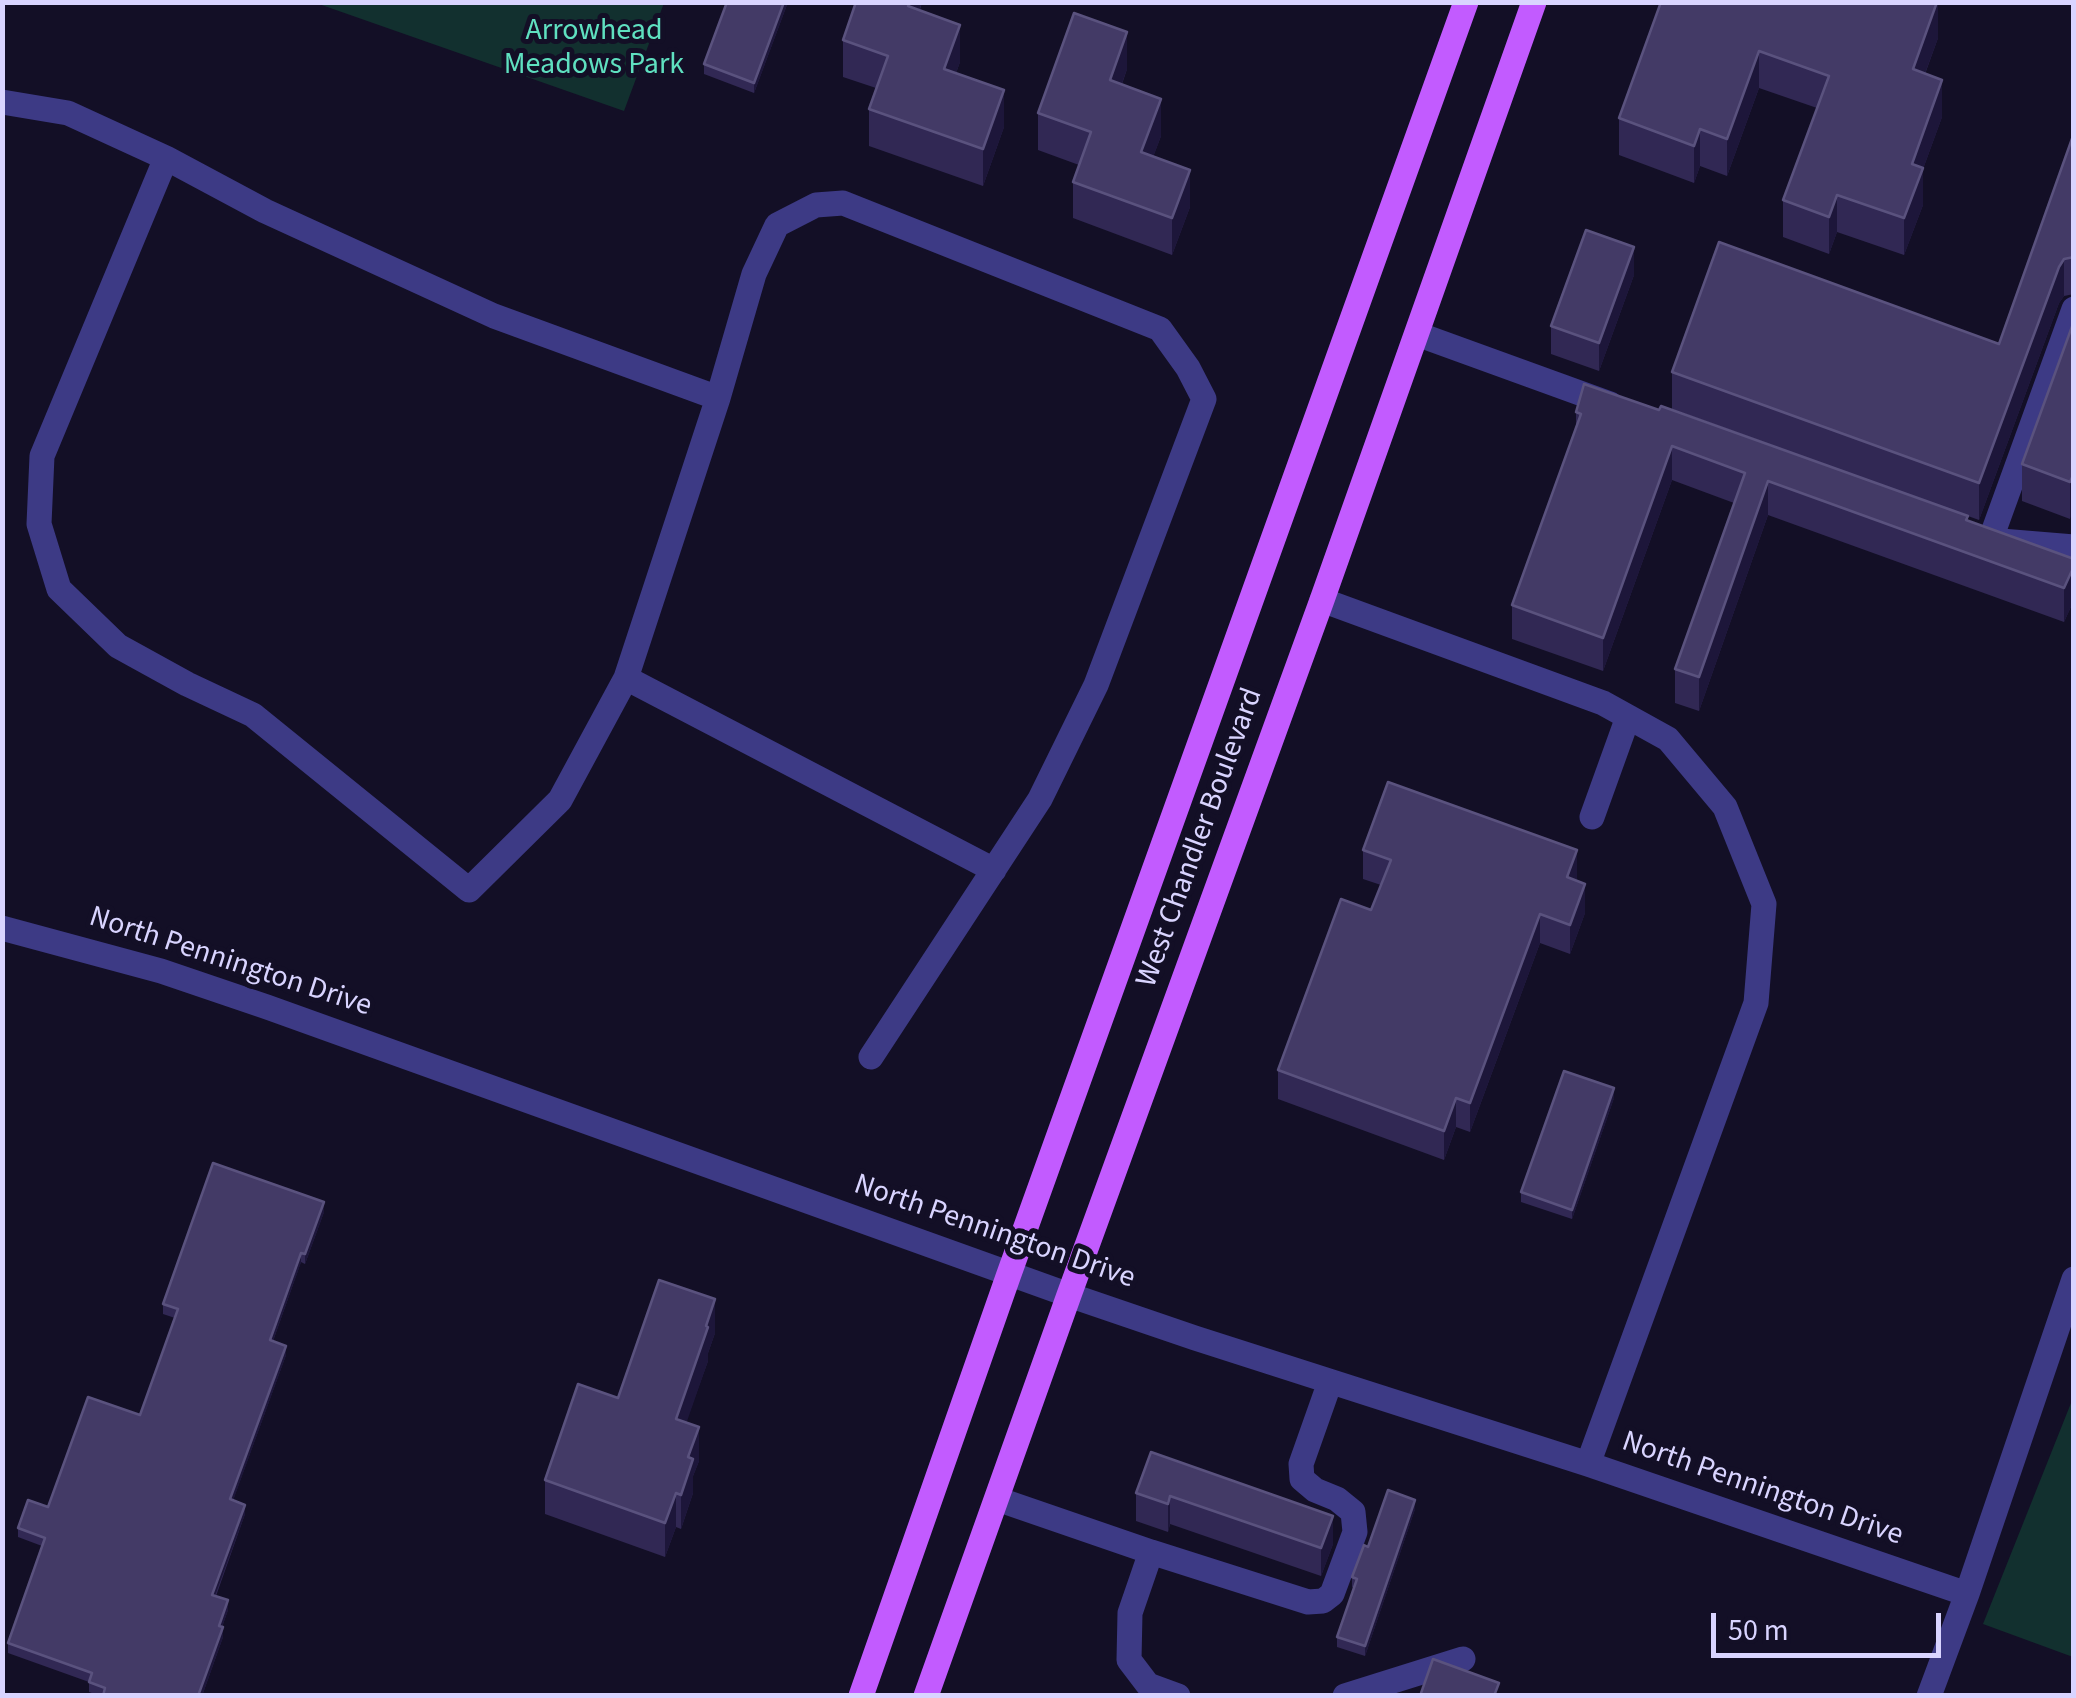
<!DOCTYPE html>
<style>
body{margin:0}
#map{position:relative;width:2076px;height:1698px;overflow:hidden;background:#130f26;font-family:"Source Sans 3",sans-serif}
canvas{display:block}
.frame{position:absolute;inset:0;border:5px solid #d9d4ff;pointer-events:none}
.scale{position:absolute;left:1711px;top:1613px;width:230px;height:45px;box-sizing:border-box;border:5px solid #d9d4ff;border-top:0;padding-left:12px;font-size:30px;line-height:35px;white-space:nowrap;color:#d9d4ff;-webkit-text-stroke:8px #130f26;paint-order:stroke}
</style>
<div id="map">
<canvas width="2076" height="1698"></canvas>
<div class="frame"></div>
<div class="scale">50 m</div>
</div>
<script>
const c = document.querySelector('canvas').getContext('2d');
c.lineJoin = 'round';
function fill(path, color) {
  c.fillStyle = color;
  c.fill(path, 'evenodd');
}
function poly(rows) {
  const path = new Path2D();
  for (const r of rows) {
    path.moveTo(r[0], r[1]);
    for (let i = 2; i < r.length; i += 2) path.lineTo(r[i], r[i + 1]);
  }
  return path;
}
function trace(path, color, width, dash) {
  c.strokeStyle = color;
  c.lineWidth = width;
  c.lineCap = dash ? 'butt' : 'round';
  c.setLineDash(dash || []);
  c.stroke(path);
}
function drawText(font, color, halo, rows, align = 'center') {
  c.font = font + ' "Source Sans 3",sans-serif';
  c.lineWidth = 10;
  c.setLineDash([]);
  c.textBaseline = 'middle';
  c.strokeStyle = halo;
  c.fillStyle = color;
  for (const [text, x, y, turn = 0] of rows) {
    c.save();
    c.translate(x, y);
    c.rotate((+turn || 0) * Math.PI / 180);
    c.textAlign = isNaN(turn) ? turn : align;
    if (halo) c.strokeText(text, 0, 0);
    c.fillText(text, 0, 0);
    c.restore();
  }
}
fill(poly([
 [316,3,664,3,624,111],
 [2071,1403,2074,1404,2073,1657,1983,1624]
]), '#12302f');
trace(poly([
 [2,102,68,113,166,158,265,211,494,316,718,398],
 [166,158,42,456,39,524,59,589,118,646,187,684,253,715,469,890,560,800,626,678,718,398,754,274,777,225,816,205,843,203,1160,329,1188,368,1204,399,1096,685,1040,799,871,1057],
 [1417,334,1610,404],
 [1990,541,2074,309],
 [2001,541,2074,547],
 [1322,600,1603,703,1668,739,1725,807,1764,904,1756,1003,1588,1464],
 [626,678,994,870],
 [1592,817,1628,717],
 [2,928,161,971,267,1007,1069,1295,1195,1338,1588,1464,1967,1594],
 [997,1499,1151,1552,1130,1613,1129,1660,1148,1685,1178,1696],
 [1151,1552,1308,1602,1323,1601,1332,1594,1355,1532,1353,1512,1337,1499,1315,1490,1302,1479,1301,1464,1330,1382],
 [1345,1696,1463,1659],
 [1929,1696,1967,1594,2074,1279]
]), '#3d3a85', 25);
trace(poly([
 [861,1696,1009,1274,1466,2],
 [926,1696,1069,1295,1322,600,1534,2]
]), '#c25bff', 25);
fill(poly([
 [727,2,788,2,754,93,704,74,704,64],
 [856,2,922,2,920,10,960,62,956,73,1004,127,983,186,869,146,869,109,876,88,843,77,843,40],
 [1661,2,1938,38,1925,74,1942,117,1923,169,1923,205,1904,255,1837,232,1829,254,1783,237,1783,200,1817,108,1759,88,1727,176,1700,166,1694,183,1619,155,1619,118],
 [1127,69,1122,84,1161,136,1153,157,1190,207,1172,255,1073,218,1073,182,1079,165,1038,150,1038,113],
 [2074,133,2074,294,2064,296,2059,303,1979,520,1672,409,1672,372,1999,344],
 [1634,275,1599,371,1551,354,1551,326],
 [2074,321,2070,519,2022,501,2022,464],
 [1576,412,1968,521,2074,559,2074,600,2064,622,1768,515,1699,711,1675,703,1675,669,1734,503,1672,480,1603,671,1512,639,1512,605,1576,430],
 [1363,850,1576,881,1585,913,1570,954,1540,943,1470,1132,1456,1127,1444,1160,1278,1099,1278,1070,1371,910,1381,885,1363,879],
 [1614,1098,1572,1219,1521,1202,1521,1192],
 [324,1212,305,1264,301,1262,273,1341,286,1355,233,1500,245,1514,216,1596,228,1610,222,1627,223,1637,202,1696,100,1696,89,1692,89,1682,8,1653,8,1643,42,1546,18,1537,18,1528,48,1507,140,1415,175,1318,163,1314,163,1304],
 [715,1333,708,1353,708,1361,686,1422,699,1461,693,1476,693,1493,681,1529,676,1527,665,1557,545,1514,545,1480,618,1398],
 [1151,1452,1333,1544,1321,1576,1170,1524,1168,1532,1136,1521,1136,1493],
 [1415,1509,1365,1656,1337,1647,1337,1637,1354,1588,1352,1587,1352,1577,1368,1547]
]), '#312854');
fill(poly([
 [784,2,788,2,754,93,754,83],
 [910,2,922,2,908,43,908,6],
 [1938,2,1938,38,1913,106,1913,69],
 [960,25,960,62,944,106,944,69],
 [1127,32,1127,69,1110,117,1110,80],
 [1759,51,1759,88,1727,176,1727,139],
 [1942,80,1942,117,1923,169,1923,205,1904,255,1904,218,1912,164],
 [1004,90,1004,127,983,186,983,149],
 [1161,99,1161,136,1141,189,1141,152],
 [1700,129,1700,166,1694,183,1694,146],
 [1190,170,1190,207,1172,255,1172,218],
 [1837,195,1837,232,1829,254,1829,217],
 [1634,247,1634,275,1599,371,1599,343],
 [2064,259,2064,296,2059,303,1979,520,1979,483,2059,267],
 [1672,446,1672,480,1603,671,1603,638],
 [2074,473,2074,510,2070,519,2070,482],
 [1768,481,1768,515,1699,711,1699,677],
 [2074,566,2074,600,2064,622,2064,588],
 [1577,850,1577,879,1567,906,1567,877],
 [1585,884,1585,913,1570,954,1570,925],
 [1540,914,1540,943,1470,1132,1470,1103],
 [1614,1088,1614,1098,1572,1219,1572,1210],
 [1456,1098,1456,1127,1444,1160,1444,1131],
 [324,1202,324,1212,305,1264,305,1254],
 [301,1253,301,1262,270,1349,270,1340],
 [715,1299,715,1333,708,1353,708,1361,676,1453,676,1419],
 [286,1346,286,1355,230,1509,230,1499],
 [699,1427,699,1461,693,1476,693,1493,681,1529,681,1495,688,1457],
 [676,1493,676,1527,665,1557,665,1523],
 [1170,1496,1170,1524,1168,1532,1168,1504],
 [1415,1500,1415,1509,1365,1656,1365,1646],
 [245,1505,245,1514,212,1604,212,1595],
 [1333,1516,1333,1544,1321,1576,1321,1548],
 [228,1600,228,1610,219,1635,219,1626],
 [223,1627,223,1637,202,1696,198,1696]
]), '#1d163a');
const building = poly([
 [727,2,784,2,754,83,704,64,727,2],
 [856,2,910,2,908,6,960,25,944,69,1004,90,983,149,869,109,888,56,843,40,856,2],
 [1661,2,1937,2,1913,69,1942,80,1912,164,1923,168,1904,218,1837,195,1829,217,1783,200,1829,76,1759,51,1727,139,1700,129,1694,146,1619,118,1661,2],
 [1074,13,1127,32,1110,80,1161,99,1141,152,1190,170,1172,218,1073,182,1091,132,1038,113,1074,13],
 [2074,133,2074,257,2064,259,2059,267,1979,483,1672,372,1719,242,1999,344,2074,133],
 [1586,230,1634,247,1599,343,1551,326,1586,230],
 [2074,321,2074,473,2070,482,2022,464,2074,321],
 [1584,384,1659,410,1661,406,1968,516,1966,520,2074,559,2074,566,2064,588,1768,481,1699,677,1675,669,1745,473,1672,446,1603,638,1512,605,1581,414,1576,412,1584,384],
 [1388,782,1577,850,1567,877,1585,884,1570,925,1540,914,1470,1103,1456,1098,1444,1131,1278,1070,1341,899,1371,910,1391,860,1363,850,1388,782],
 [1564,1071,1614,1088,1572,1210,1521,1192,1564,1071],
 [213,1163,324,1202,305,1254,301,1253,270,1340,286,1346,230,1499,245,1505,212,1595,228,1600,219,1626,223,1627,198,1696,103,1696,105,1688,89,1682,92,1673,8,1643,45,1538,18,1528,28,1500,48,1507,88,1397,140,1415,178,1309,163,1304,213,1163],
 [659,1280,715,1299,706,1326,708,1327,676,1419,699,1427,688,1457,693,1459,681,1495,676,1493,665,1523,545,1480,578,1384,618,1398,659,1280],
 [1151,1452,1333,1516,1321,1548,1170,1496,1168,1504,1136,1493,1151,1452],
 [1388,1490,1415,1500,1365,1646,1337,1637,1357,1579,1352,1577,1364,1545,1368,1547,1388,1490],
 [1433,1659,1499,1683,1494,1696,1420,1696,1433,1659]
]);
fill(building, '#433a66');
trace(building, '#5a527e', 2.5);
drawText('30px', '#5fe0c0', '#130f26', [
 ["Arrowhead",594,32],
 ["Meadows Park",594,66]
]);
drawText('30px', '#d9d4ff', '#130f26', [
 ["West Chandler Boulevard",1201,838,-70],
 ["North Pennington Drive",230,963,18],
 ["North Pennington Drive",994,1233,19],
 ["North Pennington Drive",1762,1490,19]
]);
</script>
